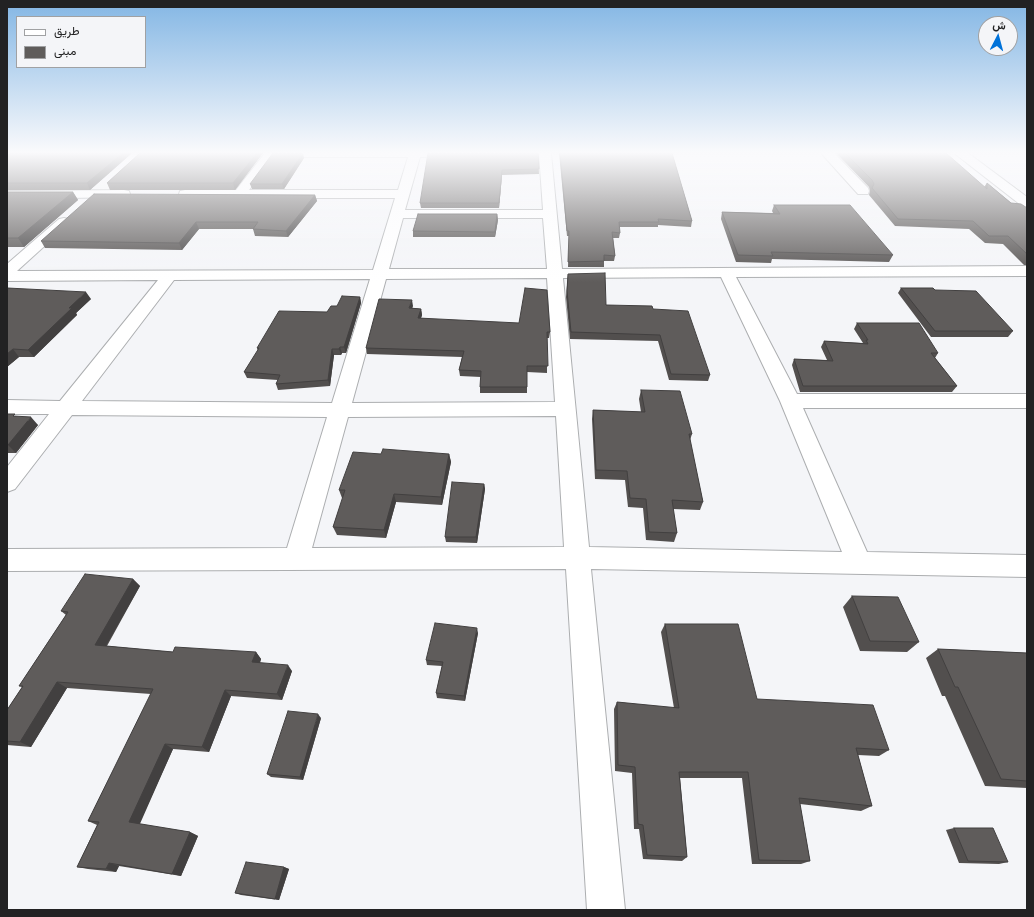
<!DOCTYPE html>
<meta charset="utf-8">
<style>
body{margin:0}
#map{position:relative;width:1034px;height:917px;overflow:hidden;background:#f4f5f8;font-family:"Crimson Pro",Vazirmatn,serif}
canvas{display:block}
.frame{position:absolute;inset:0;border:8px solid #222223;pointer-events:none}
.legend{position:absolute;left:16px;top:16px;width:130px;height:52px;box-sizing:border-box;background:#f4f5f8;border:1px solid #a0a1a3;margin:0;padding:5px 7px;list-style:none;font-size:12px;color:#222223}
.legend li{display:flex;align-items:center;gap:8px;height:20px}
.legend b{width:20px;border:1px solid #a0a1a3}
.north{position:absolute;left:978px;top:16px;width:40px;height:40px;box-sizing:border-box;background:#f4f5f8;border:1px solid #a0a1a3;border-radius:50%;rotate:6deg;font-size:11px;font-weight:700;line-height:16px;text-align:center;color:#222223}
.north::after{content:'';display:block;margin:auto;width:14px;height:18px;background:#0072d9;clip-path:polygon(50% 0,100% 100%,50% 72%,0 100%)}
</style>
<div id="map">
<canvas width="1034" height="917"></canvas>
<div class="frame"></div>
<ul class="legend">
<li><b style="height:5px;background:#fff"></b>طريق</li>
<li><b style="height:11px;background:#5f5c5b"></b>مبنى</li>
</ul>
<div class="north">ش</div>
</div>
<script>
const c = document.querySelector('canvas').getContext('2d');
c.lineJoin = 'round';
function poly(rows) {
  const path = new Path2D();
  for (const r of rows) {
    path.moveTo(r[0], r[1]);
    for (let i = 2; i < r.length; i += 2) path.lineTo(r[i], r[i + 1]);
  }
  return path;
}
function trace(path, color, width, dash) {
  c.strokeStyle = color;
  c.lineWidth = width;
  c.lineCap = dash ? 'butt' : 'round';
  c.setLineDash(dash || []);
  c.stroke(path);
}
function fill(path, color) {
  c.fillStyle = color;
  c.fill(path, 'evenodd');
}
const minor = poly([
 [265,153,495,153,489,156,420,157,405,210,543,210,539,153,551,153,562,269,1027,266,1027,276,736,277,797,394,1027,394,1027,408,803,408,867,552,1027,555,1027,577,591,569,625,910,587,910,566,569,7,571,7,549,287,548,327,417,72,415,15,489,7,492,7,467,49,414,7,414,7,400,60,401,158,280,7,281,7,264,59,219,64,218,69,219,71,222,17,271,373,270,395,198,185,198,180,197,179,194,180,191,185,190,236,190,265,153],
 [274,157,408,157,398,190,249,190,274,157],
 [403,218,543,218,547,269,389,269,403,218],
 [721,277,780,401,842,552,589,547,563,278,721,277],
 [547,278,555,402,352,403,386,279,547,278],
 [370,279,332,403,82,401,174,280,370,279],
 [556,416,564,547,312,548,348,417,556,416],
 [821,153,834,153,868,188,869,191,868,194,858,194,821,153],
 [124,190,129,191,130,194,129,197,7,199,7,191,124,190]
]);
const tertiary = poly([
 [954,153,968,153,1027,197,1027,207,1022,206,954,153]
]);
trace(minor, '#acaeb0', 2);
trace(tertiary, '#acaeb0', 2);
fill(minor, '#fff');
fill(tertiary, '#fff');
fill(poly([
 [11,153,132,153,90,190,7,190,7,156],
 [140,153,263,153,235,190,110,190,107,183],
 [538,153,539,174,502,175,499,208,421,208,420,203],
 [559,153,672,153,692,221,691,227,658,225,658,227,619,227,620,233,619,238,613,238,615,256,614,261,604,261,604,267,568,267,569,236,567,236],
 [836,153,946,153,984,187,987,183,1011,203,1027,208,1027,265,1024,265,1003,244,985,243,969,229,895,226,869,195,870,191,869,187],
 [304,158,284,189,252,189,250,184],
 [7,192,73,192,78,200,24,247,7,247],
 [315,195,317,201,288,237,255,236,253,229,199,229,182,250,45,248,41,241],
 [774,205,893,255,889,262,772,259,771,263,736,262,721,219,722,212,773,213,772,211],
 [497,214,498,220,495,237,413,237,413,231],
 [568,274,606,305,653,309,710,375,708,381,669,380,658,341,570,339,566,297],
 [7,288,91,299,76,313,77,315,34,357,19,357,7,367],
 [901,288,935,290,1013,331,1008,337,931,337,898,293],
 [360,297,361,303,346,353,342,353,341,355,334,355,330,386,278,390,276,384,278,380,247,378,244,372,258,351,257,348,327,312,337,306],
 [413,306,412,308,421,309,422,315,421,318,550,332,549,338,547,338,547,373,527,372,527,393,480,393,480,387,481,377,460,376,459,370,462,357,367,354,366,348],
 [857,323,938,353,935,358,957,386,952,392,800,392,792,365,794,359,827,360,821,347,824,341,863,343,854,329],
 [641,390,692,434,690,440,703,502,700,510,673,509,677,533,674,542,646,540,643,508,628,507,625,480,595,479,592,419,593,410,641,412,639,399],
 [7,414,18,417,38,425,16,453,7,453],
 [381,454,449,454,451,462,442,505,396,502,386,538,337,535,333,527,343,498,342,498,339,490],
 [484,484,485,489,477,543,446,542,445,537],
 [133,579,140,586,107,646,173,652,256,652,261,659,260,663,292,671,282,700,231,696,209,752,173,749,139,824,190,832,198,836,181,876,119,866,116,872,88,869,77,867,97,825,88,821,151,694,67,688,31,747,7,745,7,710,22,687,19,686,66,615,61,611],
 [852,596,919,642,907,652,860,651,843,607],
 [665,624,757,699,889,750,879,756,858,755,872,806,861,811,800,804,810,861,801,864,752,864,742,778,680,778,687,857,682,861,643,859,639,829,634,829,632,773,615,771,614,709,617,702,674,708,661,632],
 [478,633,465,701,437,698,436,693,442,666,427,665,426,660],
 [938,649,1027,653,1027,788,985,786,945,696,942,696,926,658],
 [321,718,303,780,271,777,267,774],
 [954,828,1008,862,999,864,959,863,946,830],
 [284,867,289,869,279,900,241,895,235,893]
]), '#524f4e');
fill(poly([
 [123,153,132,153,90,190,87,183],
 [257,153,263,153,235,190,233,183],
 [303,153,304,158,284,189,282,184],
 [502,170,502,175,499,208,499,203],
 [73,192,78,200,24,247,18,238],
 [315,195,317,201,288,237,286,231],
 [497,214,498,220,495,237,495,232],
 [196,222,199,229,182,250,179,243],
 [86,292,91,299,76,313,77,315,34,357,28,350,69,308],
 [360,297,361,303,346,353,344,347],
 [412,300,413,306,410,314,409,308],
 [421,309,422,315,419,324,418,318],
 [340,347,342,353,341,355,339,349],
 [13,349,19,357,7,367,7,354],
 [332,349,334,355,330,386,328,380],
 [31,417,38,425,16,453,8,445],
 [449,454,451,462,442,505,441,497],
 [484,484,485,489,477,543,476,537],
 [394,494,396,502,386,538,384,530],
 [133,579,140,586,103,651,95,645],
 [477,628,478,633,465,701,464,696],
 [256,652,261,659,258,668,252,662],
 [288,665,292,671,282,700,277,694],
 [57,682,67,688,31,747,20,742],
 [225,690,231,696,209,752,202,747],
 [318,714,321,718,303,780,300,777],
 [165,744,173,749,139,826,129,822],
 [190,832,198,836,181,876,172,874],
 [109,863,119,866,116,872,106,869],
 [284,867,289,869,279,900,275,899]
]), '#424040');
const building = poly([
 [11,153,123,153,87,183,7,183,7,156,11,153],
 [140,153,257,153,233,183,107,183,140,153],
 [273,153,303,153,282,184,250,184,273,153],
 [428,153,538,153,539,169,502,170,499,203,420,203,428,153],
 [560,153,672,153,692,221,658,219,659,222,619,222,620,233,612,232,615,256,604,255,604,261,568,262,569,231,567,231,560,153],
 [845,153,946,153,987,189,987,183,1011,203,1021,204,1027,208,1027,254,1008,236,989,236,973,221,898,219,872,188,874,184,872,180,845,153],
 [7,192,73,192,18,238,7,238,7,192],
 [94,194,315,195,286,231,253,229,258,222,196,222,179,243,41,241,94,194],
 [774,205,850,205,893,255,771,252,773,256,738,255,722,212,780,214,774,205],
 [418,214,497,214,495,232,413,231,418,214],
 [605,273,606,305,652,306,653,309,688,311,710,375,671,374,660,335,571,332,567,291,568,274,605,273],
 [7,288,86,292,69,308,72,308,28,350,13,349,7,354,7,288],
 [525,288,547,290,550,332,547,332,548,366,527,366,527,387,480,387,481,371,459,370,464,351,366,348,379,299,412,300,409,308,421,309,418,318,519,323,525,288],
 [901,288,933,288,935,290,976,291,1013,331,935,331,901,288],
 [342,296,360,297,344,347,340,347,339,349,332,349,328,380,276,384,280,375,244,372,259,348,257,348,279,311,327,312,331,306,337,306,342,296],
 [857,323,919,323,938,353,931,353,957,386,803,386,794,359,833,361,824,341,868,344,866,340,868,340,857,323],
 [641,390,680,391,692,434,689,434,703,502,672,500,677,533,649,532,646,499,630,498,627,471,596,470,593,410,645,412,641,390],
 [7,414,15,414,13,416,31,417,8,445,7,445,7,414],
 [383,449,449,454,441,497,394,494,384,530,333,527,345,490,339,490,353,452,381,454,383,449],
 [452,482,484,484,476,537,445,537,452,482],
 [85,574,133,579,95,645,173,652,175,647,256,652,252,662,288,665,277,694,225,690,202,747,165,744,129,822,190,832,172,874,109,863,106,869,77,867,99,822,88,821,153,689,57,682,20,742,7,741,7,710,23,686,19,686,68,612,61,611,85,574],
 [852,596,898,597,919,642,870,641,852,596],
 [435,623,477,628,464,696,436,693,443,662,426,660,435,623],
 [665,624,738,624,757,699,873,705,889,750,856,748,872,806,799,798,810,861,759,860,748,772,679,772,687,857,647,855,643,825,638,824,635,767,618,765,617,702,679,708,665,624],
 [938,649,1027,653,1027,781,1001,779,958,687,955,687,938,649],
 [288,711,318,714,300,777,267,774,288,711],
 [954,828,993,828,1008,862,968,861,954,828],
 [246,862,284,867,275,899,235,893,246,862]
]);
fill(building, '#5f5c5b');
trace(building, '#424040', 1);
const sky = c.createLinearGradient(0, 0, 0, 282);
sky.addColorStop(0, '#83b6e4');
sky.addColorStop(0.54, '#fafafc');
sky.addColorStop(1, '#fafafc00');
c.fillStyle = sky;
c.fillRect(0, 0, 1034, 282);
</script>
